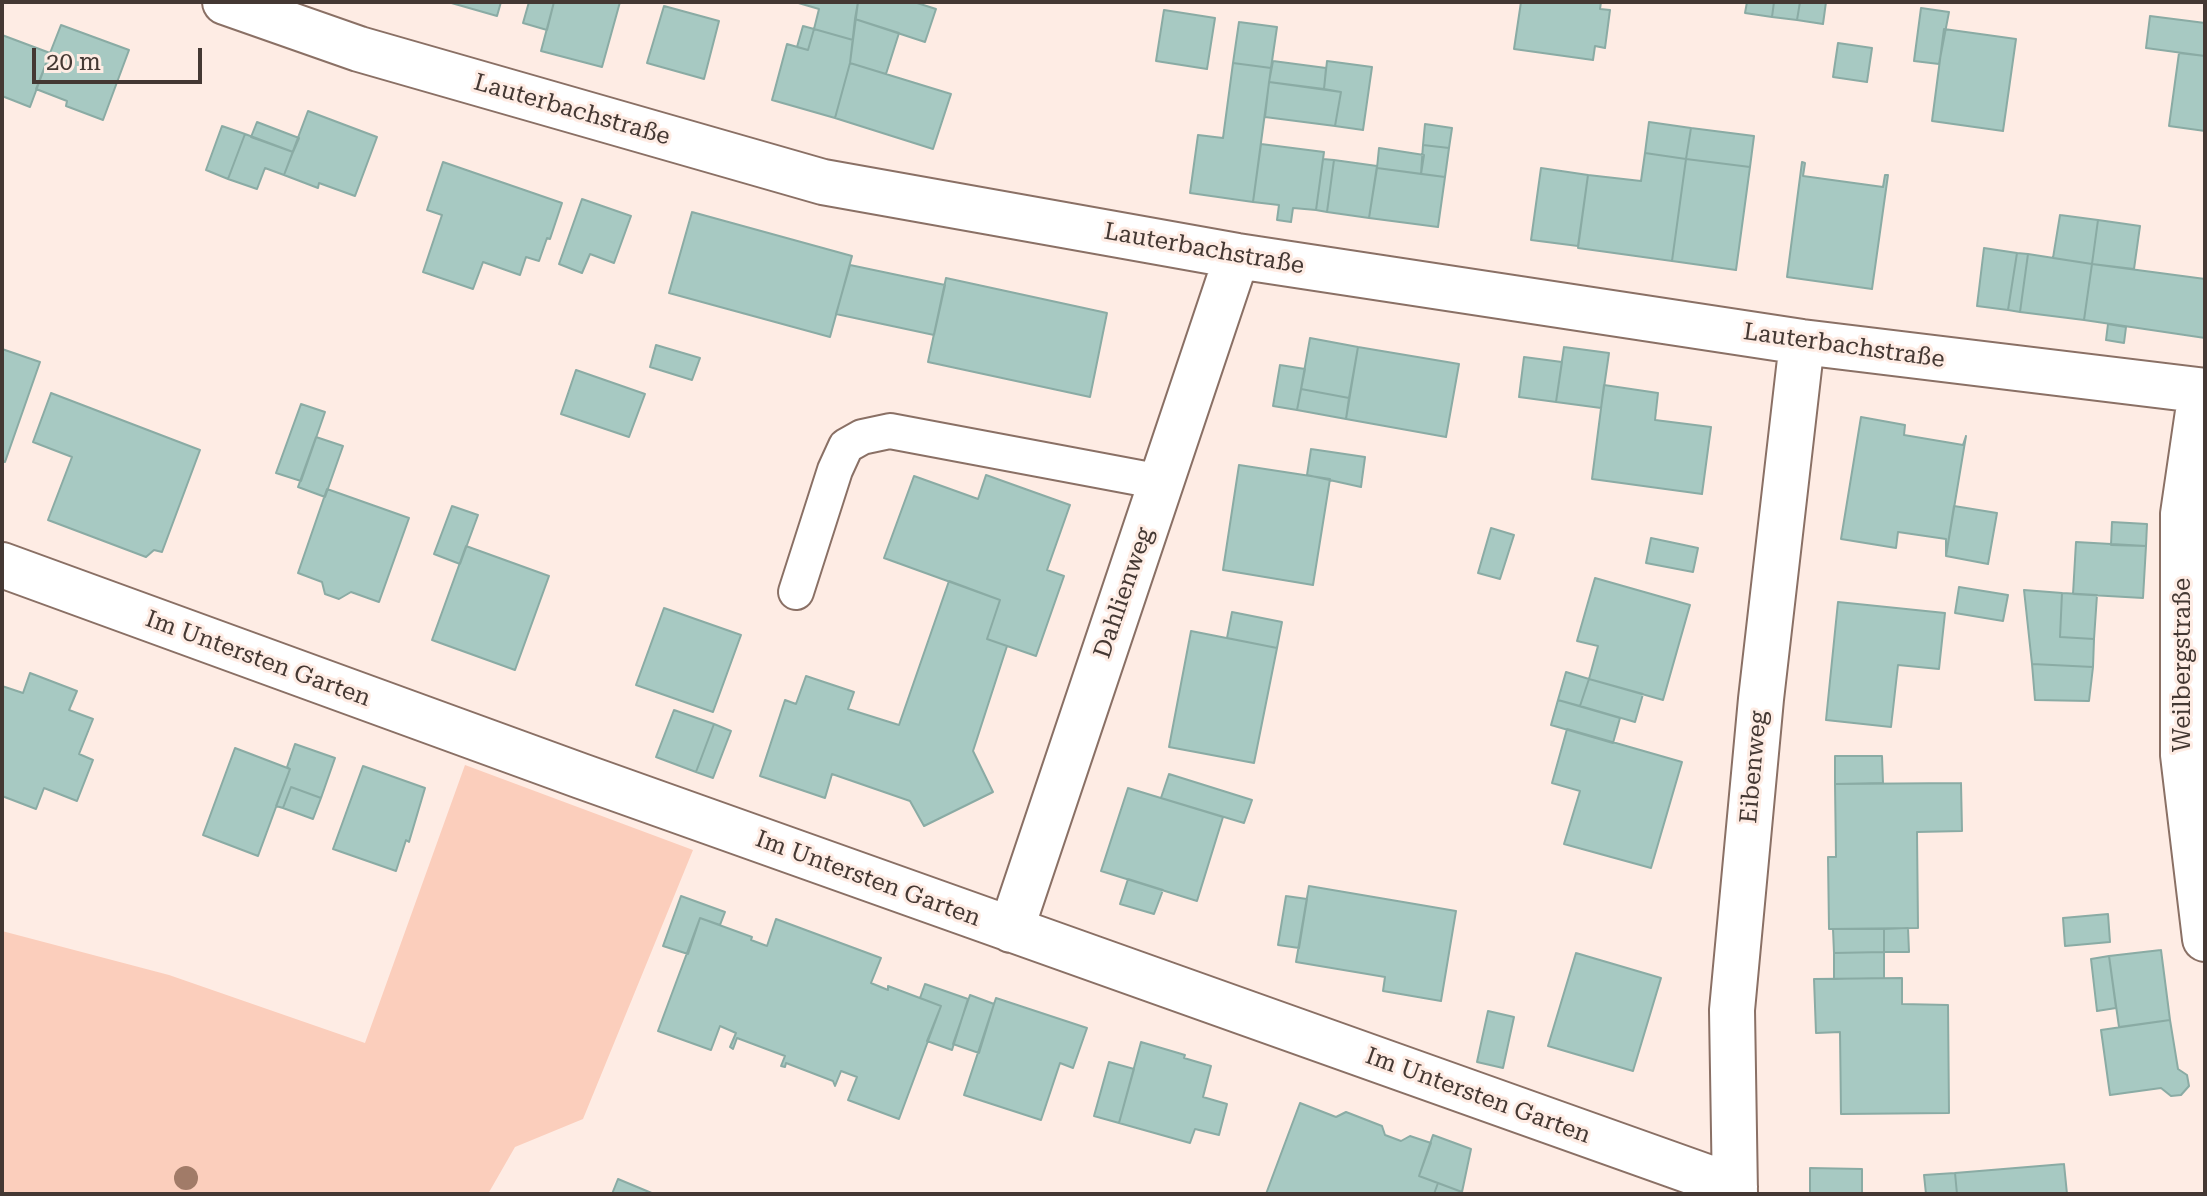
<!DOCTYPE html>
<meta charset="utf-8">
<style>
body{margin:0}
#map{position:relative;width:2207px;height:1196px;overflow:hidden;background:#feece4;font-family:"Roboto Serif",serif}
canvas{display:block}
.frame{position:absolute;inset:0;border:4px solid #443833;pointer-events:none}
.scale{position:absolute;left:32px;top:48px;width:170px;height:36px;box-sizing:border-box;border:4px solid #443833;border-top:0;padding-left:10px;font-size:24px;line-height:28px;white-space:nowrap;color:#443833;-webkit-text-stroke:6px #feece4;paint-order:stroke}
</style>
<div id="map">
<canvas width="2207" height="1196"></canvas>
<div class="frame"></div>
<div class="scale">20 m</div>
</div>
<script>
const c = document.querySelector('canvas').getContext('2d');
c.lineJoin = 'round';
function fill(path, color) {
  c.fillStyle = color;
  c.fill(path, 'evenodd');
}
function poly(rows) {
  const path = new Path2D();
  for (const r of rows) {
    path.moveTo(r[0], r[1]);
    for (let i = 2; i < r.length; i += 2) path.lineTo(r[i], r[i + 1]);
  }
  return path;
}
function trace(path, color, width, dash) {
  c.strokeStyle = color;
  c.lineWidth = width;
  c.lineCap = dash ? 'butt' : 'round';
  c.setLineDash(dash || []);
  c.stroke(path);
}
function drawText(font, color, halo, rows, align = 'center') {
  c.font = font + ' "Roboto Serif",serif';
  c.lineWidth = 6;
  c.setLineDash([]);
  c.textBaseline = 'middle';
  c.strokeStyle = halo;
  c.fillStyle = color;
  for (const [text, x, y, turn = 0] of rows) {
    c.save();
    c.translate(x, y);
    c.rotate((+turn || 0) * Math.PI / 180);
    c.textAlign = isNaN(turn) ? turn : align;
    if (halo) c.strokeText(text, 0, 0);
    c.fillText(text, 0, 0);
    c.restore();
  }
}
fill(poly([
 [465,765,693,850,583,1119,515,1147,488,1194,2,1194,2,931,169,975,365,1043]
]), '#fbcebc');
const building = poly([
 [448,2,501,2,497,16,448,2],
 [529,2,554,2,547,30,523,23,529,2],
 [554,2,620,2,602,67,541,51,554,2],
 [795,2,858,2,853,40,814,29,819,9,795,2],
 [858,2,914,2,936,9,925,42,855,19,858,2],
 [1521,2,1601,2,1600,9,1610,10,1605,48,1595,46,1593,60,1514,49,1521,2],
 [1747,2,1774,2,1772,17,1745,13,1747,2],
 [1774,2,1800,2,1797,20,1772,17,1774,2],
 [1800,2,1826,2,1823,24,1797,20,1800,2],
 [664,6,719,21,704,79,647,63,664,6],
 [1921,8,1949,12,1939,64,1914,61,1921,8],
 [1164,10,1215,18,1207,69,1156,61,1164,10],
 [2150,16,2205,23,2205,56,2146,48,2150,16],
 [855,19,899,33,886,74,850,63,855,19],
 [1239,22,1277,27,1271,68,1233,63,1239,22],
 [61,25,129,50,103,120,66,106,67,101,36,89,61,25],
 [803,26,814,29,808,50,797,47,803,26],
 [814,29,853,40,850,63,835,118,772,100,787,44,808,50,814,29],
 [1944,29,2016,39,2003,131,1932,121,1944,29],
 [2,35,50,53,30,107,2,96,2,35],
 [1838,43,1872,48,1867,82,1833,77,1838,43],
 [2179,53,2205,56,2205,131,2169,126,2179,53],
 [1273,61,1326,68,1324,89,1269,82,1273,61],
 [1327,61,1372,67,1363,130,1335,126,1341,92,1324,89,1327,61],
 [850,63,951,94,933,149,835,118,850,63],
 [1233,63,1271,68,1253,202,1190,193,1198,135,1223,138,1233,63],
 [1269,82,1341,92,1335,126,1265,117,1269,82],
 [308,111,377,137,355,196,319,183,318,188,284,175,308,111],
 [257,122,299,138,293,152,251,137,257,122],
 [1649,122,1691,128,1686,159,1645,153,1649,122],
 [1425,124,1452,128,1449,148,1423,145,1425,124],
 [222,126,245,134,228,179,206,170,222,126],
 [1691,128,1754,136,1750,167,1686,159,1691,128],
 [245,134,293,152,284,175,265,168,257,189,228,179,245,134],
 [1261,144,1324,152,1316,210,1293,208,1291,222,1277,220,1279,205,1253,202,1261,144],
 [1423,145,1449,148,1445,177,1421,174,1423,145],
 [1379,148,1424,155,1421,174,1377,168,1379,148],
 [1645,153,1686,159,1672,261,1578,248,1588,175,1641,181,1645,153],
 [1323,159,1334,160,1327,212,1316,210,1323,159],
 [1686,159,1750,167,1736,270,1672,261,1686,159],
 [1334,160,1377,166,1369,218,1327,212,1334,160],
 [443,162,562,203,550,239,547,238,539,261,526,257,520,275,483,262,473,289,423,272,442,215,427,210,443,162],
 [1802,162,1805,163,1803,176,1883,187,1885,175,1888,175,1872,289,1787,277,1802,162],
 [1377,168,1445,177,1438,227,1369,218,1377,168],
 [1541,168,1588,175,1578,246,1531,240,1541,168],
 [582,199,631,216,614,263,590,254,582,273,559,264,582,199],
 [692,212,852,256,830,337,669,293,692,212],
 [2060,215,2098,220,2092,264,2053,258,2060,215],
 [2098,220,2140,226,2134,269,2092,264,2098,220],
 [1984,248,2017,253,2008,310,1977,306,1984,248],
 [2017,253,2028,254,2020,312,2008,310,2017,253],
 [2028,254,2092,264,2084,320,2020,312,2028,254],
 [2092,264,2205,279,2205,338,2084,320,2092,264],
 [850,265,945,285,934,335,836,314,850,265],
 [946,278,1107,313,1090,397,928,362,946,278],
 [2108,324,2126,327,2124,343,2106,340,2108,324],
 [1310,338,1358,347,1349,398,1301,389,1310,338],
 [656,345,700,358,692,380,650,367,656,345],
 [1358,347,1459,364,1446,437,1346,419,1358,347],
 [1564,347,1609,353,1601,408,1556,402,1564,347],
 [2,349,40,362,5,462,2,461,2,349],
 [1524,357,1562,362,1556,402,1519,397,1524,357],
 [1280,365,1305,369,1297,410,1273,406,1280,365],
 [576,370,645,394,629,437,561,414,576,370],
 [1604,385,1658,393,1655,420,1711,427,1702,494,1592,479,1604,385],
 [1301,389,1349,398,1346,419,1297,410,1301,389],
 [51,393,200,450,162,552,154,550,146,557,48,520,72,457,33,442,51,393],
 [301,404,325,412,301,481,276,473,301,404],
 [1861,417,1905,425,1904,435,1963,445,1966,436,1946,556,1946,539,1898,532,1896,548,1841,539,1861,417],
 [316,437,343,446,325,497,298,487,316,437],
 [1311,449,1365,457,1361,487,1307,475,1311,449],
 [1239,465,1330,479,1313,585,1223,570,1239,465],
 [986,475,1070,505,1047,570,1064,576,1036,656,987,639,1000,600,884,558,914,476,978,499,986,475],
 [327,489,409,518,379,602,351,592,339,599,325,594,322,582,298,573,327,489],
 [452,506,478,515,460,564,434,554,452,506],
 [1954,506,1997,513,1988,564,1946,556,1954,506],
 [2112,522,2147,524,2146,546,2111,545,2112,522],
 [1491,528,1514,535,1500,579,1478,573,1491,528],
 [1651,538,1698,548,1693,572,1646,563,1651,538],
 [2076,542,2146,546,2143,598,2073,594,2076,542],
 [466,546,549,576,515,670,432,640,466,546],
 [1595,578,1690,605,1663,700,1589,679,1598,646,1577,641,1595,578],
 [949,581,1000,600,987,639,1007,646,973,751,993,792,924,826,910,801,832,774,825,798,760,776,785,700,796,704,806,676,854,692,848,709,899,725,949,581],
 [1959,587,2008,595,2003,621,1955,613,1959,587],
 [2024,590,2062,593,2060,637,2094,639,2093,667,2032,664,2024,590],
 [2062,593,2097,595,2094,639,2060,637,2062,593],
 [1838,602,1945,613,1939,669,1898,665,1891,727,1826,720,1838,602],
 [664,608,741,635,713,712,636,685,664,608],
 [1232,612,1282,622,1277,648,1227,638,1232,612],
 [1191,631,1277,648,1254,763,1169,747,1191,631],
 [2032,664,2093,667,2089,701,2035,700,2032,664],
 [1566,672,1589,679,1580,706,1558,700,1566,672],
 [30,673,77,691,69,710,93,719,79,754,93,760,77,801,44,788,36,809,2,796,2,686,23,693,30,673],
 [1589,679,1643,694,1635,722,1580,706,1589,679],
 [1558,700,1620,718,1613,743,1551,725,1558,700],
 [674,710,714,724,696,772,656,757,674,710],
 [714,724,731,731,713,778,696,772,714,724],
 [1567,729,1682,762,1651,868,1564,844,1580,791,1552,783,1567,729],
 [295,744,335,758,321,798,291,787,283,808,276,806,290,769,287,767,295,744],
 [235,748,290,769,258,856,203,835,235,748],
 [1835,756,1882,756,1883,783,1835,784,1835,756],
 [363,766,425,788,409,842,406,840,396,871,333,849,363,766],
 [1169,774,1252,800,1244,823,1161,798,1169,774],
 [1961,783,1962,831,1917,832,1918,928,1829,929,1828,857,1836,857,1835,784,1961,783],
 [291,787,321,798,313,819,283,808,291,787],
 [1128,788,1223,817,1197,901,1101,871,1128,788],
 [1128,879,1163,890,1154,914,1120,904,1128,879],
 [1309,886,1456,911,1441,1001,1383,991,1385,977,1296,962,1309,886],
 [681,896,725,912,720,925,700,918,688,954,663,946,681,896],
 [1286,896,1307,899,1299,948,1278,945,1286,896],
 [2108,914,2110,942,2065,946,2063,918,2108,914],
 [700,918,752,937,751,940,767,946,776,919,881,958,871,983,888,990,888,986,941,1006,899,1119,848,1100,857,1077,841,1071,835,1086,833,1081,786,1063,785,1067,781,1066,785,1056,737,1038,733,1049,730,1047,736,1033,720,1026,711,1050,658,1031,700,918],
 [1908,928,1909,952,1884,952,1884,929,1908,928],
 [1833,929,1884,929,1884,952,1834,953,1833,929],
 [2161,950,2170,1020,2119,1027,2109,956,2161,950],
 [1884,952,1884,978,1834,979,1834,953,1884,952],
 [1576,953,1661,978,1633,1071,1548,1046,1576,953],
 [2109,956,2116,1008,2097,1011,2091,959,2109,956],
 [1902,978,1902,1004,1948,1005,1949,1113,1841,1114,1840,1032,1816,1033,1814,979,1902,978],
 [925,984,968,999,952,1050,927,1041,941,1006,920,998,925,984],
 [970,995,994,1004,979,1053,953,1044,970,995],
 [996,998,1087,1028,1073,1068,1060,1063,1041,1120,964,1095,996,998],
 [1488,1011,1514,1017,1503,1068,1477,1062,1488,1011],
 [2170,1020,2178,1069,2187,1075,2189,1086,2181,1095,2171,1096,2161,1088,2110,1095,2101,1030,2170,1020],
 [1141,1042,1185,1055,1184,1058,1211,1066,1203,1097,1227,1104,1219,1135,1195,1129,1190,1143,1119,1123,1141,1042],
 [1109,1062,1134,1069,1119,1123,1094,1116,1109,1062],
 [1300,1103,1336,1117,1346,1112,1382,1126,1385,1135,1401,1141,1410,1136,1431,1143,1419,1176,1438,1183,1434,1194,1266,1194,1300,1103],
 [1433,1135,1471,1149,1462,1192,1419,1176,1433,1135],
 [2064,1164,2067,1194,1957,1194,1955,1173,2064,1164],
 [1810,1168,1862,1169,1862,1194,1810,1194,1810,1168],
 [1955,1173,1957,1194,1926,1194,1924,1175,1955,1173],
 [618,1179,654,1194,612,1194,618,1179],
 [1438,1183,1462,1192,1462,1194,1434,1194,1438,1183]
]);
fill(building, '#a7c9c2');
trace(building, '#8aaba4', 2);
const lane = poly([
 [796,592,835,470,846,446,862,437,890,431,1161,482]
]);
const street = poly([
 [225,2,359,49,823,182,1237,256,1802,342,2205,391],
 [2201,391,2183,514,2183,755,2205,939],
 [2,565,581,776,1735,1187],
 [1011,930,1237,256],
 [1735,1194,1732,1010,1761,699,1802,342]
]);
trace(lane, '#8a7065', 38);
trace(street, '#8a7065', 48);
trace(lane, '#fff', 34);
trace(street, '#fff', 44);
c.fillStyle = '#a17b68';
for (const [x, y] of [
 [186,1178]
]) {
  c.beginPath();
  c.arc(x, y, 12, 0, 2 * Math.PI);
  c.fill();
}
drawText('24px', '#443833', '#feece4', [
 ["Lauterbachstraße",572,110,16],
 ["Lauterbachstraße",1204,249,10],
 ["Lauterbachstraße",1844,346,8],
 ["Dahlienweg",1124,593,-71],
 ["Im Untersten Garten",258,659,20],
 ["Weilbergstraße",2183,665,-90],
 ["Eibenweg",1754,767,-85],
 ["Im Untersten Garten",868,879,20],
 ["Im Untersten Garten",1478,1096,20]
]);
</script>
